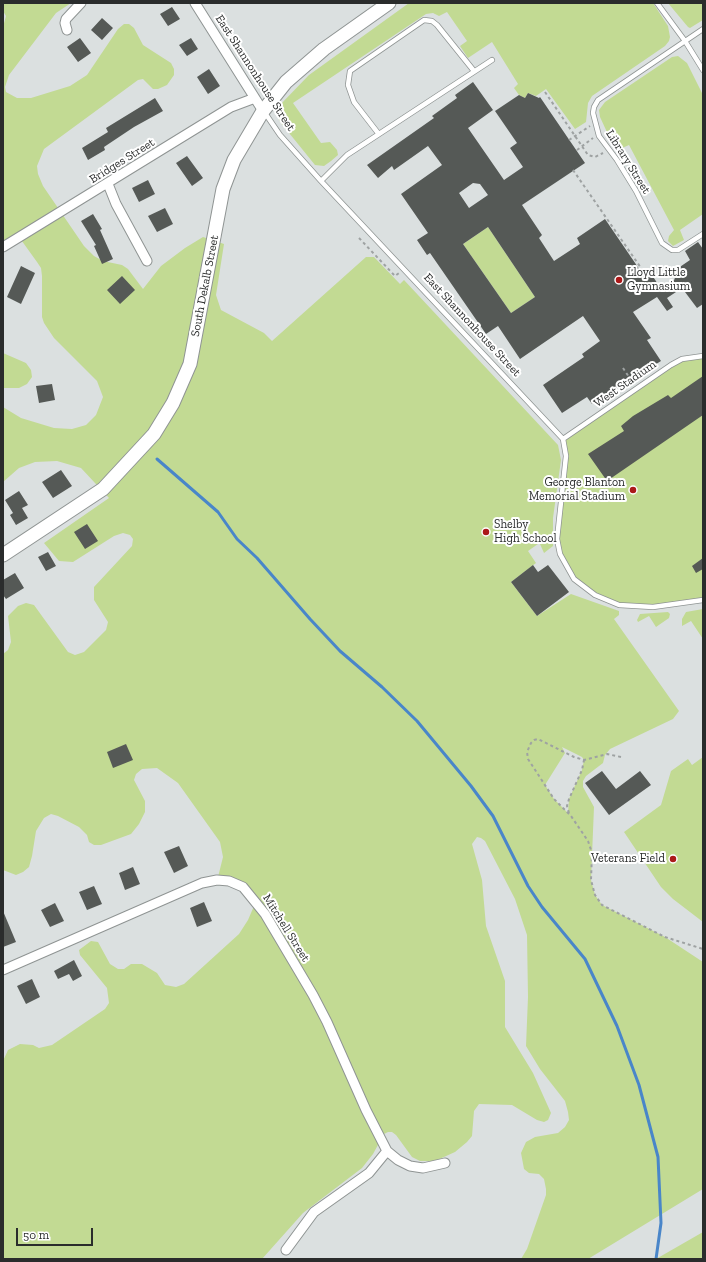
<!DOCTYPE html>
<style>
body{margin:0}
#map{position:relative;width:706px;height:1262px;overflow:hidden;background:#dbe0e0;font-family:"Zilla Slab",serif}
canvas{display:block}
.frame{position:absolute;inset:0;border:4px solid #2a2c2c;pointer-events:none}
.scale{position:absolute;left:16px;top:1228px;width:77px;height:18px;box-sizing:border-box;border:2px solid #2a2c2c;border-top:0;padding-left:5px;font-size:12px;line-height:14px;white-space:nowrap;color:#2a2c2c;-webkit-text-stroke:3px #fff;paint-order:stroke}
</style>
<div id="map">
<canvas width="706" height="1262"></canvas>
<div class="frame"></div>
<div class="scale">50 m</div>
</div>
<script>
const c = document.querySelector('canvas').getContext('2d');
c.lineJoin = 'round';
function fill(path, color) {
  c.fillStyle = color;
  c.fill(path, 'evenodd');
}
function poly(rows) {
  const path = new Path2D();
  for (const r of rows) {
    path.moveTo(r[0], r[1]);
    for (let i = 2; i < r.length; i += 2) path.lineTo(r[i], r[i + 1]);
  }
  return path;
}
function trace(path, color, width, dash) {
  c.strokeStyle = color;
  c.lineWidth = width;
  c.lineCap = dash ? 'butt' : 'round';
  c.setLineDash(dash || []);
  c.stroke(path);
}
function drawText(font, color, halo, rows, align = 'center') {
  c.font = font + ' "Zilla Slab",serif';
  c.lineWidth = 4;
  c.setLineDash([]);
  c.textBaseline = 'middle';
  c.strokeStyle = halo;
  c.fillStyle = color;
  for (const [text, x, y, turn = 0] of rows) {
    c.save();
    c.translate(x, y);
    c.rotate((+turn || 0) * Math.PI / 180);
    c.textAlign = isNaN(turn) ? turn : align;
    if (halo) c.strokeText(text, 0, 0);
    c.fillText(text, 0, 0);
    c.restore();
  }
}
fill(poly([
 [3,3,71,3,56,13,9,75,5,87,6,92,17,98,31,98,70,86,87,75,118,29,124,24,129,24,134,28,143,45,171,63,174,69,174,75,167,85,158,89,153,89,143,79,138,80,44,149,37,166,38,174,43,186,84,246,94,256,103,261,122,265,128,269,143,289,161,266,185,248,203,237,224,244,216,295,221,310,264,333,272,341,366,257,374,257,400,284,404,280,558,445,561,460,553,518,553,546,544,553,540,544,538,544,528,551,536,563,511,582,537,616,571,594,619,611,619,615,614,619,679,711,673,719,610,749,605,755,603,763,586,776,583,781,583,787,594,807,591,880,595,895,602,905,665,937,703,962,703,1189,588,1259,521,1259,527,1249,546,1195,546,1189,544,1179,539,1174,529,1173,524,1169,521,1153,526,1142,535,1137,558,1133,565,1127,569,1120,568,1112,565,1101,540,1069,526,1046,528,997,527,935,515,899,485,841,481,838,477,837,472,844,482,880,486,926,505,981,505,1027,533,1073,551,1113,548,1120,544,1122,537,1120,512,1105,479,1104,474,1111,472,1136,467,1142,455,1152,435,1161,420,1161,412,1157,396,1135,392,1132,388,1132,384,1134,373,1154,362,1168,303,1213,262,1259,3,1259,3,1061,8,1050,20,1044,33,1045,39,1048,52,1045,105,1009,109,1003,107,988,80,955,79,950,91,941,98,942,110,964,118,969,124,969,131,964,142,964,157,973,165,985,176,987,184,984,239,934,248,920,257,899,218,877,223,857,220,842,178,783,157,768,142,769,136,774,134,780,145,801,145,812,139,824,131,834,101,845,94,845,89,842,87,835,79,827,58,816,51,814,44,818,36,831,32,856,29,867,23,872,16,875,3,870,3,654,8,650,11,642,8,616,18,606,26,603,34,605,68,652,75,655,84,652,106,630,108,622,94,600,94,587,132,546,133,539,130,535,123,533,114,536,73,562,59,561,44,543,109,498,81,468,57,461,35,462,19,468,3,482,3,407,21,418,54,428,72,429,86,425,96,415,103,397,97,381,54,338,44,323,42,317,42,276,41,268,37,262,19,237,3,247,3,27,6,16,3,11],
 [562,747,582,757,584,760,582,770,569,799,568,813,554,799,545,785,565,753],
 [409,3,653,3,668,26,670,37,669,41,665,46,592,96,588,103,586,122,575,129,546,89,536,96,528,93,525,98,519,95,514,88,518,84,492,42,468,58,460,46,467,41,447,12,439,16,433,13,426,14,293,103,321,143,330,142,337,150,338,155,331,161,324,166,315,165,281,123,277,116,278,107,309,75],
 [668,3,703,3,703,20,690,28,688,27],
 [678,56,687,63,703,95,703,214,680,230,684,240,673,246,668,241,669,236,674,230,629,145,620,149,612,143,600,117,599,110,605,102,672,57],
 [488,227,535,297,511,313,463,244],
 [3,353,26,363,31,370,32,377,27,384,19,388,3,388],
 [703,356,703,600,653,607,619,605,595,595,574,579,566,566,557,539,566,456,563,439,682,359],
 [703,609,703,639,691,621,682,626,682,619,686,612],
 [668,612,670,614,669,618,656,627,649,616,638,622,637,620,640,614],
 [703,757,703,922,673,899,661,887,624,832,661,805,671,771,688,759,692,765],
 [703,1232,703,1259,656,1259]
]), '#c2da93');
trace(poly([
 [157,459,218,512,237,539,257,558,310,619,340,651,382,687,417,721,471,786,493,816,528,886,542,907,585,959,617,1026,639,1085,658,1157,661,1223,656,1259]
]), '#4986c9', 3);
fill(poly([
 [172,7,180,19,168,26,160,14],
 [102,18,113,28,102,40,91,30],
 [80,38,91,53,78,62,67,47],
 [191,38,198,49,187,56,179,45],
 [209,69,220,86,208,94,197,77],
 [473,82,493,110,468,128,504,180,523,167,510,148,517,143,495,111,519,95,525,98,528,93,539,98,540,97,585,163,522,205,542,235,539,238,554,261,580,244,577,238,605,219,646,279,652,275,661,289,675,279,671,273,690,260,685,251,698,242,703,249,703,304,697,308,682,288,667,298,673,307,667,311,657,297,633,312,651,338,647,340,661,361,592,404,587,397,562,413,543,385,584,357,582,354,600,341,583,316,520,359,498,326,486,334,430,253,427,255,417,240,428,233,401,194,442,165,428,146,394,170,392,166,378,178,367,165,434,118,432,116,457,98,455,95],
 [473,183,480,184,488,195,469,208,459,193],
 [488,227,535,297,511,313,463,244],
 [155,98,163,111,134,127,104,147,105,150,88,160,82,148,108,132,106,128],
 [187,156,203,178,192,186,176,163],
 [148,180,155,194,139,202,132,188],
 [165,208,173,224,157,232,148,216],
 [93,214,102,229,100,230,113,259,102,264,94,246,96,245,81,221],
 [21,266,35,273,21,304,7,297],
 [122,276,135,290,120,304,107,290],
 [703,376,703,415,607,481,588,454,624,431,621,426,633,416,668,395,671,398],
 [52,384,55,400,39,403,36,386],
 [61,470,72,486,53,498,42,482],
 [19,491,28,505,22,508,28,518,16,525,10,515,13,513,5,500],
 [87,524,98,541,85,549,74,532],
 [48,552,56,566,46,571,38,557],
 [703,558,703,569,696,573,692,566],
 [533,565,538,572,548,565,569,592,537,616,511,582],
 [15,573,24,588,6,599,3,595,3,580],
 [126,744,133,760,113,768,107,752],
 [602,771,616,789,640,771,651,785,609,815,585,783],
 [179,846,188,866,174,873,164,852],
 [133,867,140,884,125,890,119,873],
 [94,886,102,904,87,910,79,892],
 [204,902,212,921,197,927,190,908],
 [55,903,64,921,50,927,41,910],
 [3,911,16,942,3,947],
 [74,960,82,976,73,981,69,974,58,979,54,971],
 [32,979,40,997,26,1004,17,986]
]), '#555956');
const lane = poly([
 [657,3,685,41,703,70],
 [703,29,598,100,594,107,593,113,599,136,617,160,636,191,662,243,672,250,678,250,703,234],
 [265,113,280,135,321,181,563,439,566,456,557,539,560,554,574,579,595,595,619,605,653,607,703,600],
 [378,133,354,102,348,85,350,71,424,20,432,21,437,25,474,71],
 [321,181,347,155,492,60],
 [563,439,671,365,682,359,703,356]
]);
const street = poly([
 [195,3,263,111],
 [67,30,65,23,66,19,81,3],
 [108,184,116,204,147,261],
 [3,247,231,107,255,98],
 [3,970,202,883,217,880,229,881,243,887,265,914,313,995,327,1022,366,1110,387,1151,369,1173,314,1212,286,1250],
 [387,1151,398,1160,410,1166,423,1168,445,1163]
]);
const secondary = poly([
 [3,555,103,489,154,434,173,403,190,364,223,189,234,160,263,111,286,82,324,49,389,3]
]);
trace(lane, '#8f9493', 6);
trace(street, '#8f9493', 11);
trace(secondary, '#8f9493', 15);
trace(poly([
 [545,92,588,155,595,157,603,153],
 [569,140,590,126],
 [577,150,593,138],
 [573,170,648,278],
 [359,238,395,276,399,273],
 [623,368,633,383],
 [621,757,607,754,584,760,574,757,538,739,534,740,531,743,527,752,528,759,554,799,571,816,588,841,592,853,591,880,595,895,602,905,665,937,703,949],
 [569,813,567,806,569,799,582,770,584,760]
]), '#9ea2a2', 2, [3, 3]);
trace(lane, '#fff', 4.5);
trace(street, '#fff', 9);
trace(secondary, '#fff', 13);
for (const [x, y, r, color] of [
 [619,280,4,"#ab1919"],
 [633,490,4,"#ab1919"],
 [486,532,4,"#ab1919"],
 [673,859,4,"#ab1919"]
]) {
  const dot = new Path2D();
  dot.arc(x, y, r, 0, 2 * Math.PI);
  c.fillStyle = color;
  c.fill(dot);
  trace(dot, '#fff', 1.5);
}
drawText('12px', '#2a2c2c', '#fff', [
 ["East Shannonhouse Street",255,73,57],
 ["Bridges Street",122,161,-32],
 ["Library Street",628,162,58],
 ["South Dekalb Street",205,286,-79],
 ["East Shannonhouse Street",472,325,47],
 ["West Stadium",625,384,-35],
 ["Mitchell Street",286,928,58]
]);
drawText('12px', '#2a2c2c', '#fff', [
 ["Lloyd Little",627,273],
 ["Gymnasium",627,287],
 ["George Blanton",625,483,"right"],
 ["Memorial Stadium",625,497,"right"],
 ["Shelby",494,525],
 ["High School",494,539],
 ["Veterans Field",665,859,"right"]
], 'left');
</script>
